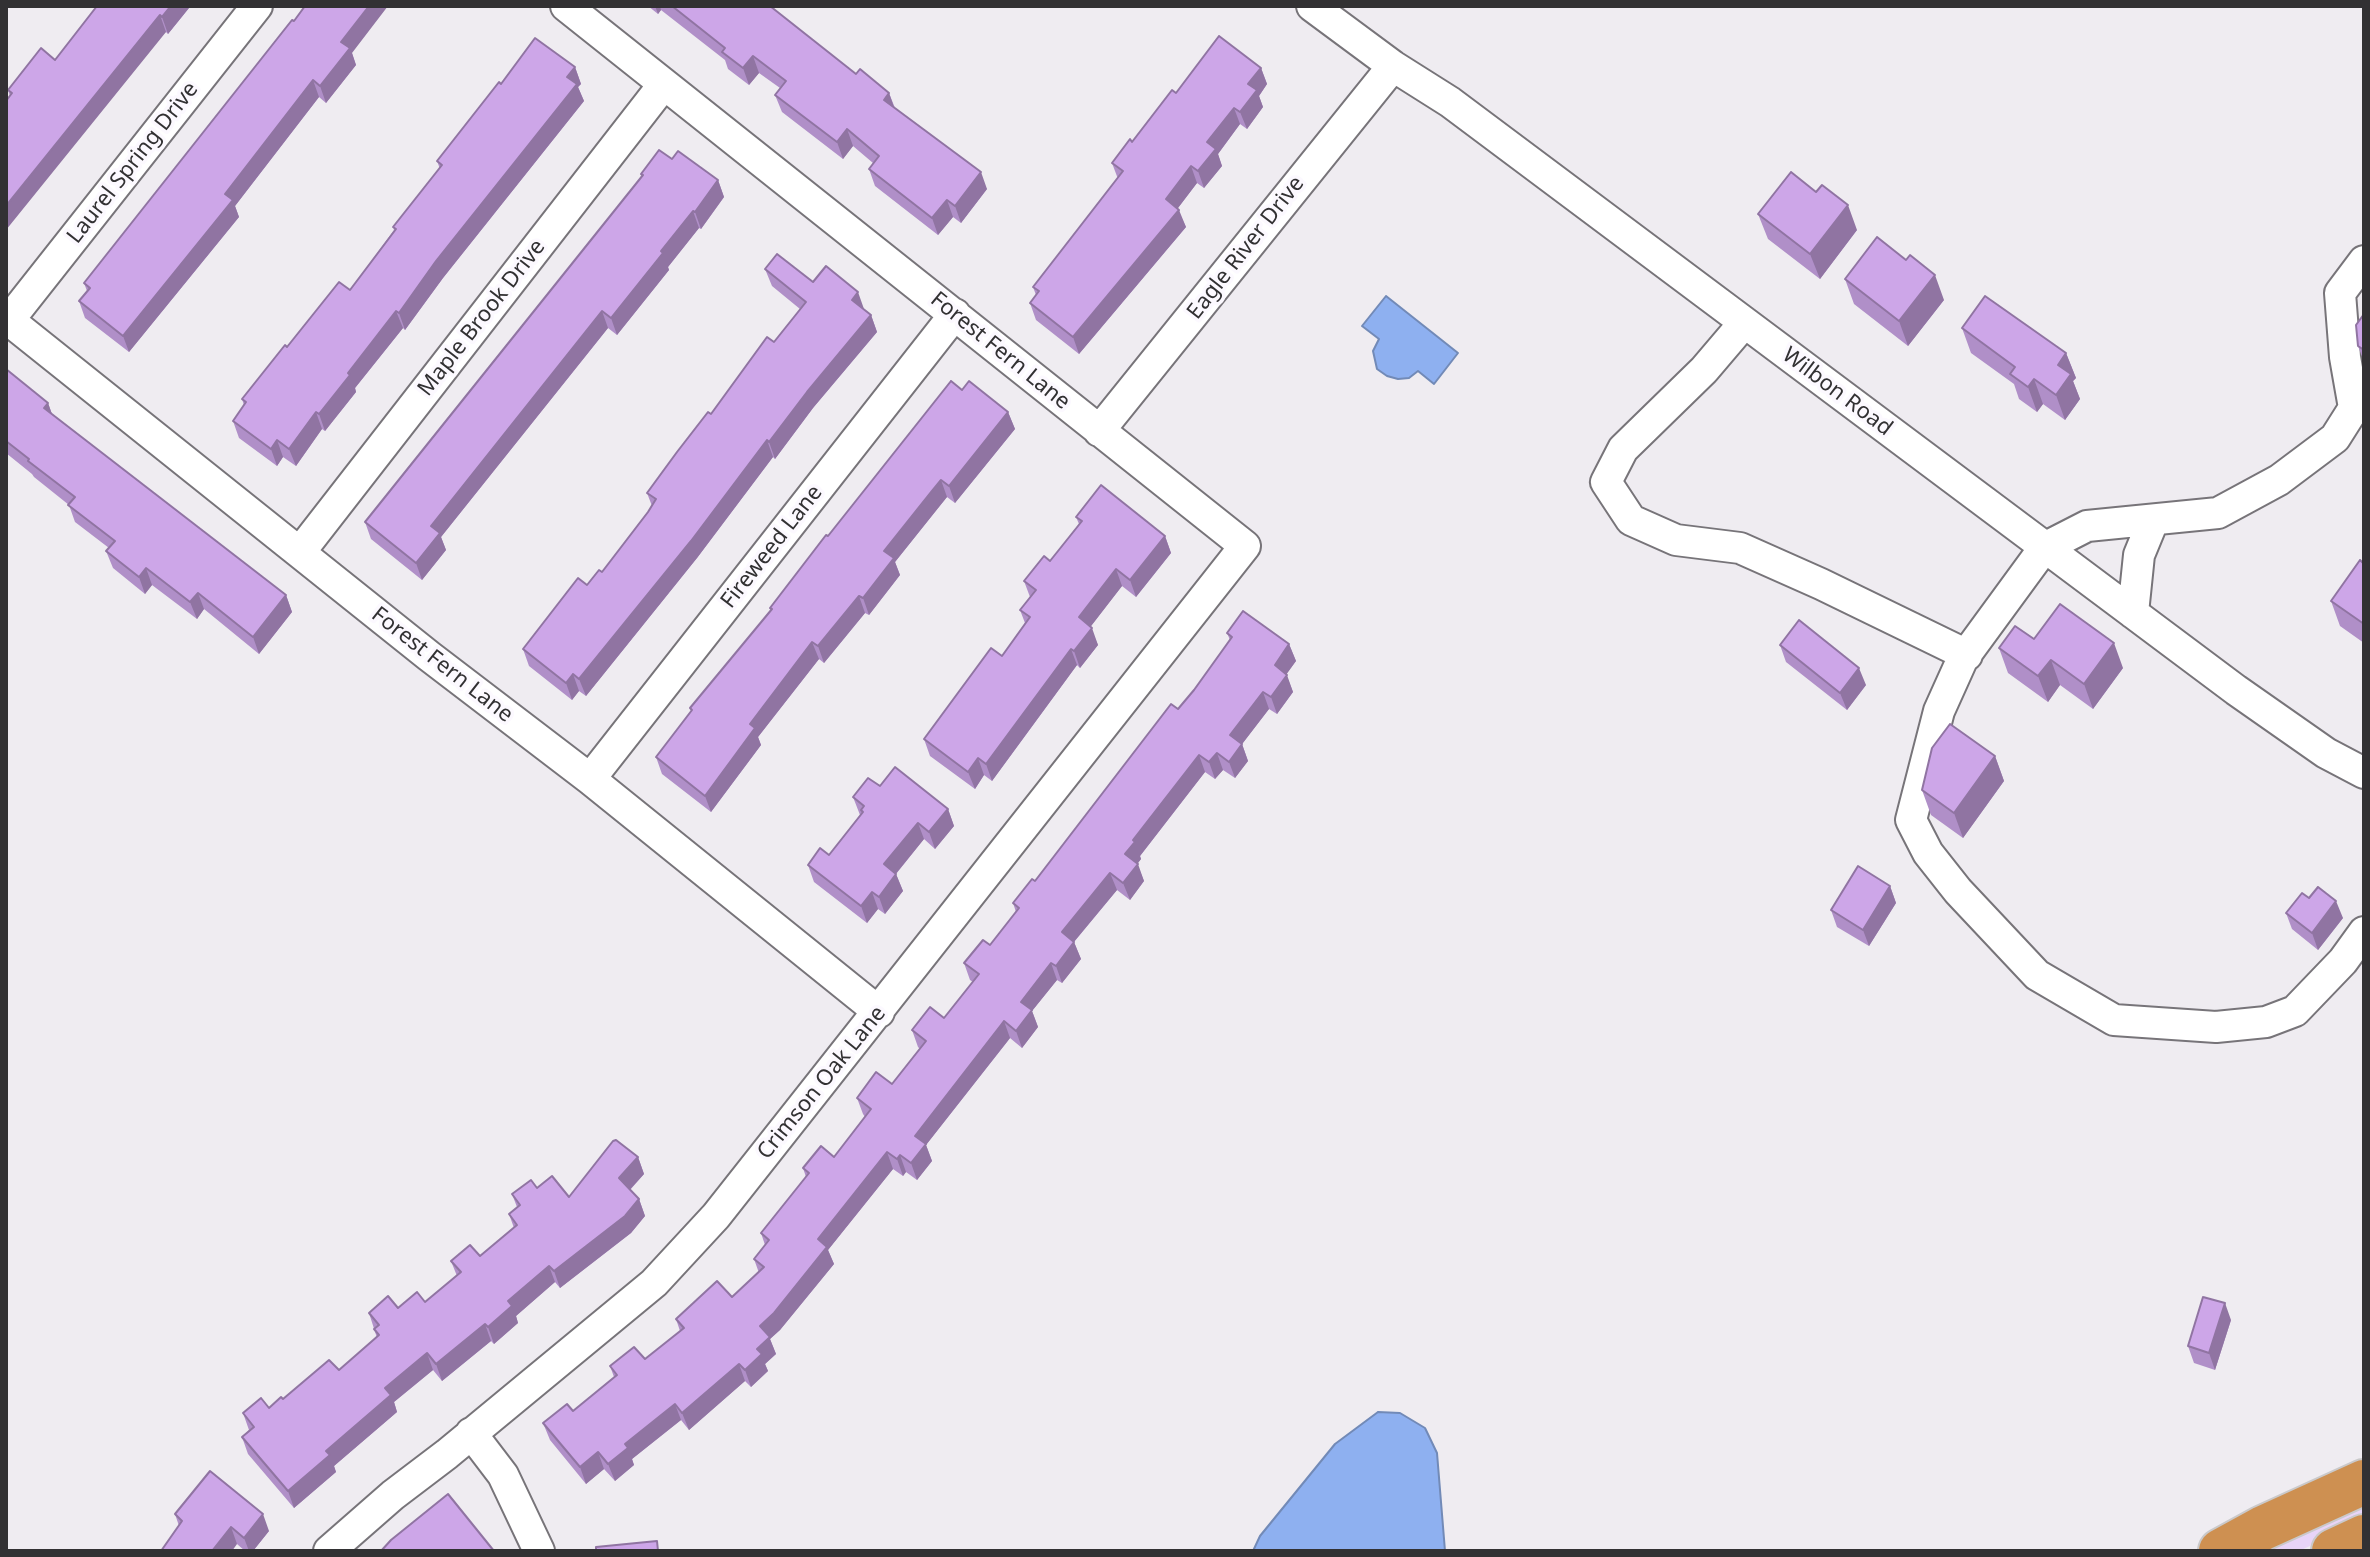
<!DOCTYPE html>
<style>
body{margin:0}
#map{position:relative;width:2370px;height:1557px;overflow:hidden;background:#efecf1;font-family:"Noto Sans",sans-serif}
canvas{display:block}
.frame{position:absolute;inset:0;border:8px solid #323133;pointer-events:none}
</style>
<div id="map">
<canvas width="2370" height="1557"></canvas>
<div class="frame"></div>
</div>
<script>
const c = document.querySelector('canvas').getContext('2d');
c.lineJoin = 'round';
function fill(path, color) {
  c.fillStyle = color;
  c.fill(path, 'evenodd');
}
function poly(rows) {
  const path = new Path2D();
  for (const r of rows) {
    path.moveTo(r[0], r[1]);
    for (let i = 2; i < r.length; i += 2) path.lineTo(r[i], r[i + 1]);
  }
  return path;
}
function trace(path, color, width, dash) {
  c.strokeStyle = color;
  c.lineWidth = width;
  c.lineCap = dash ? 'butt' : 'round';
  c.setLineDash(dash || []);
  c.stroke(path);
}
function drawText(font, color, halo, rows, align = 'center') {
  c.font = font + ' "Noto Sans",sans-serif';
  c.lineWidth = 7;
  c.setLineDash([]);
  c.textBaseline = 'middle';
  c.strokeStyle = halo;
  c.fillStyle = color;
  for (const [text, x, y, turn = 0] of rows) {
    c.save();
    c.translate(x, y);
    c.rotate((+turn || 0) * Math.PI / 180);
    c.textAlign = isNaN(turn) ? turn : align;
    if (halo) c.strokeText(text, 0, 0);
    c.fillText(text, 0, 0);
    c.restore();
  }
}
fill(poly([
 [2364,1500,2364,1521,2299,1551,2256,1551]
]), '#e8d4f8');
const water = poly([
 [1386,296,1458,353,1434,384,1418,371,1409,378,1398,379,1387,376,1377,369,1373,351,1379,339,1362,326,1386,296],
 [1378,1412,1400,1413,1425,1428,1437,1453,1445,1551,1253,1551,1260,1536,1335,1444,1378,1412]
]);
fill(water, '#8eb0f0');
trace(water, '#728ab7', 2);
const minor = poly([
 [1312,6,1393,66,1450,102,2236,690,2326,753,2364,773],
 [2364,261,2340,293,2345,357,2354,408,2335,438,2279,480,2218,513,2087,526,2044,548,1962,660,1939,711,1911,820,1928,853,1958,891,2037,975,2114,1020,2216,1027,2266,1022,2295,1011,2343,961,2364,932],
 [6,318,429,656,590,779,879,1012],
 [9,320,257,6],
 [1744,323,1704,370,1623,449,1606,482,1631,520,1676,540,1740,548,1821,584,1967,655],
 [1099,431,1393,66],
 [300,552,664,84],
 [2133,613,2139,555,2153,521],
 [590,779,955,314],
 [471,1433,503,1475,539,1551],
 [329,1551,393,1495,447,1454,654,1283,716,1216,1245,546,566,6]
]);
const highway = poly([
 [2221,1551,2263,1528,2364,1482],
 [2334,1551,2364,1537]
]);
trace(minor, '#777479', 34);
trace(highway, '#cac9ca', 48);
trace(minor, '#fff', 30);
trace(highway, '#ce9051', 44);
fill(poly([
 [97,6,189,8,168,34,166,32,10,96,8,90,55,60],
 [648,6,770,6,856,74,889,93,895,108,987,189,961,223,953,217,938,235,875,186,869,169,873,163,853,146,843,159,782,112,775,95,780,88,759,73,749,85,728,69,725,60,661,10,658,14],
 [292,20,352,53,356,65,326,103,319,97,235,206,239,217,129,352,85,318,79,301,87,291,84,283],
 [575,67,581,84,578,87,584,101,443,278,405,330,403,328,355,388,356,392,325,431,322,429,296,466,283,457,277,466,239,438,233,421,244,405,242,399,287,347,350,290,394,230,393,227,440,169,437,161,501,84],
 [1261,68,1267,84,1259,96,1263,107,1247,129,1240,124,1218,154,1222,166,1204,188,1197,183,1177,209,1186,227,1079,354,1036,320,1030,303,1036,295,1033,287,1118,179,1112,163,1176,93],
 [672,159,718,180,724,197,701,229,699,228,668,267,669,270,617,335,608,328,441,537,446,550,422,580,371,539,365,522,642,176,641,174],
 [1758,214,1857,230,1820,279,1768,239],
 [765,269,813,282,864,309,871,315,877,332,813,408,775,459,773,457,697,558,586,696,579,691,572,700,529,666,523,649,587,585,602,572,652,506,647,493,711,414,774,342,800,309,772,286],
 [1845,279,1944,300,1908,346,1854,304],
 [2364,314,2364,362,2358,346],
 [1962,328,2066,353,2076,378,2073,381,2080,399,2065,420,2043,404,2037,412,2019,399,2014,384,1971,353],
 [6,369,48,403,52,414,286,595,292,612,259,654,204,609,197,619,152,585,145,594,113,568,106,551,109,548,75,522,69,505,34,477,32,474,6,453],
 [962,390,1008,412,1015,429,955,503,947,497,938,508,895,562,900,575,869,615,865,613,824,663,819,659,758,737,761,745,711,812,662,774,656,757,691,711,690,708,771,610,770,608,828,536],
 [1076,517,1165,536,1171,553,1136,597,1122,586,1090,627,1098,645,1080,668,1077,665,992,781,984,775,975,789,930,756,924,739,1002,656,1025,623,1020,610,1030,597,1024,581,1050,561,1079,524],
 [2364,564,2364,643,2340,626,2331,601],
 [1227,633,1289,644,1296,661,1286,674,1293,692,1277,714,1269,709,1242,744,1248,761,1235,778,1223,770,1215,779,1205,772,1140,856,1141,859,1137,864,1144,881,1130,900,1117,890,1074,942,1081,959,1062,983,1057,980,1032,1011,1038,1027,1022,1048,1010,1038,1007,1042,926,1145,932,1161,917,1180,906,1172,903,1176,893,1169,828,1250,834,1264,780,1330,770,1339,776,1354,765,1364,768,1371,751,1387,745,1381,689,1430,681,1420,632,1459,634,1465,615,1481,604,1469,586,1484,550,1440,543,1423,573,1411,614,1377,610,1366,645,1359,680,1331,676,1319,732,1297,759,1273,754,1259,765,1245,761,1233,806,1177,803,1168,834,1157,865,1117,863,1114,857,1098,892,1084,920,1049,918,1047,912,1030,944,1018,973,982,970,980,964,963,990,945,1016,912,1013,903,1035,881,1194,690,1230,640],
 [2034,639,2123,668,2093,709,2060,685,2048,702,2008,673,1999,648],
 [1780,645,1866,685,1847,710,1786,662],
 [1995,756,2004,781,1963,838,1931,815,1922,790],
 [880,786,948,809,954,826,935,849,924,839,896,874,903,891,885,914,878,909,867,923,814,882,808,865,829,855,860,815,853,797],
 [1890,886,1896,903,1869,946,1837,927,1831,910],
 [2309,898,2343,918,2318,950,2292,929,2286,913],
 [638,1157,644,1174,630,1190,639,1199,645,1216,631,1233,560,1288,555,1282,516,1316,518,1323,494,1344,491,1341,442,1381,433,1370,394,1402,397,1412,334,1466,336,1472,294,1508,248,1454,242,1437,249,1430,243,1413,269,1408,339,1370,377,1338,369,1313,425,1302,457,1276,451,1261,480,1256,514,1228,509,1214,517,1207,512,1194,537,1188,569,1197],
 [2231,1320,2215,1370,2194,1363,2188,1346],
 [175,1514,269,1531,253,1551,245,1551,237,1544,179,1526]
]), '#b08fc8');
fill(poly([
 [171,6,188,6,189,8,168,34,162,17],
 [369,6,388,6,352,53,356,65,326,103,320,86,341,42],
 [655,6,660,6,661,10,658,14],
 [160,15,166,32,6,230,6,206],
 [753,56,759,73,749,85,743,68],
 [575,67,581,84,578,87,584,101,443,278,405,330,399,313],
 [1261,68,1267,84,1259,96,1263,107,1247,129,1240,112,1248,84],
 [313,80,319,97,235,206,239,217,129,352,123,336,225,194],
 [889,93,895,110,884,100],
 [1234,108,1240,124,1218,154,1222,166,1204,188,1198,171,1207,142],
 [847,129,853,146,843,159,837,142],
 [1191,166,1197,183,1172,216,1166,199],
 [981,172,987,189,961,223,955,206],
 [718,180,724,197,701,229,695,212],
 [947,200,953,217,938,235,932,218],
 [1848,205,1857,230,1820,279,1810,254],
 [1179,210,1186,227,1079,354,1073,337],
 [693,211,699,228,668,267,669,270,617,335,611,318,661,251],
 [1935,275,1944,300,1908,346,1899,321],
 [858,292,864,309,858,317,852,300],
 [396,311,403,328,355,388,356,392,325,431,319,414,348,373],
 [602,311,608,328,441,537,446,550,422,580,416,563,431,526],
 [871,315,877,332,813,408,775,459,769,442,807,392],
 [2066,353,2076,378,2073,381,2080,399,2065,420,2056,395,2058,365],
 [2034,379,2043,404,2037,412,2028,387],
 [48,403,54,420,44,408],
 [316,412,322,429,296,466,289,449],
 [1008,412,1015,429,955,503,949,486],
 [277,440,283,457,277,466,271,449],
 [767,440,773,457,697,558,586,696,579,679],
 [941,480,947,497,895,562,900,575,869,615,863,598,884,551],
 [1165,536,1171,553,1136,597,1130,580],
 [146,568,152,585,145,594,139,577],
 [1116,569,1122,586,1085,634,1079,617],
 [198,593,204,609,197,619,190,602],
 [286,595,292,612,259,654,253,637],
 [859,596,865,613,824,663,818,646],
 [1092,628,1098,645,1080,668,1074,651],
 [812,642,819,659,758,737,761,745,711,812,705,796,750,724],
 [2114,643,2123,668,2093,709,2084,684],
 [1289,644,1296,661,1281,682,1275,665],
 [1071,649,1077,665,992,781,986,764],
 [2051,660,2060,685,2048,702,2038,676],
 [1859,668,1866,685,1847,710,1840,693],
 [573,674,579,691,572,700,566,683],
 [1287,675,1293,692,1277,714,1271,697],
 [1263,692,1269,709,1236,752,1230,735],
 [1242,744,1248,761,1235,778,1229,762],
 [1217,753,1223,770,1215,779,1209,762],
 [1199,755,1205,772,1140,856,1141,859,1132,871,1125,854,1133,840],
 [1995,756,2004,781,1963,838,1954,813],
 [978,758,984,775,975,789,968,772],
 [948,809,954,826,935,849,929,832],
 [918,823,924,839,890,881,884,864],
 [1138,864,1144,881,1130,900,1123,883],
 [1110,873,1117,890,1068,949,1062,932],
 [896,874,903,891,885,914,879,897],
 [1890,886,1896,903,1869,946,1863,930],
 [872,892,878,909,867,923,861,906],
 [2336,901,2343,918,2318,950,2312,933],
 [1074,942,1081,959,1062,983,1056,966],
 [1051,963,1057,980,1032,1011,1038,1027,1022,1048,1016,1031,1021,1002],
 [1004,1021,1010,1038,926,1145,932,1161,917,1180,911,1163,915,1136],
 [887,1152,893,1169,828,1250,834,1264,780,1330,770,1339,776,1354,765,1364,768,1371,751,1387,745,1370,757,1349,760,1326,818,1239],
 [900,1155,906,1172,903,1176,897,1159],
 [638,1157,644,1174,625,1195,619,1178],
 [639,1199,645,1216,631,1233,560,1288,554,1271],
 [549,1266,555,1282,516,1316,518,1323,494,1344,488,1327,508,1301],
 [2225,1303,2231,1320,2215,1370,2209,1353],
 [485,1324,491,1341,442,1381,436,1364],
 [427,1353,433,1370,394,1402,397,1412,334,1466,336,1472,294,1508,288,1491,385,1388],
 [739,1364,745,1381,689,1430,682,1413],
 [675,1404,681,1420,632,1459,634,1465,615,1481,608,1464,625,1444],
 [598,1452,604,1469,586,1484,580,1467],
 [263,1514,269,1531,253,1551,249,1551,244,1538],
 [231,1527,237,1544,232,1551,212,1551]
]), '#9074a2');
const building = poly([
 [97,6,171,6,162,17,160,15,6,206,6,101,12,93,8,90,41,48,55,60,97,6],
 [305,6,369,6,341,42,350,48,320,86,313,80,225,194,233,200,123,336,79,301,90,288,84,283,292,20,294,21,305,6],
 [672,6,770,6,856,74,860,69,889,93,884,100,981,172,955,206,947,200,932,218,869,169,879,156,847,129,837,142,775,95,786,81,753,56,743,68,722,52,725,48,672,6],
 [1219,36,1261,68,1248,84,1257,90,1240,112,1234,108,1207,142,1216,149,1198,171,1191,166,1166,199,1179,210,1073,337,1030,303,1039,291,1033,287,1123,171,1112,163,1130,139,1132,142,1172,90,1176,93,1219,36],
 [535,38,575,67,567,77,577,84,436,261,399,313,396,311,348,373,350,375,319,414,316,412,289,449,277,440,271,449,233,421,246,402,242,399,285,345,287,347,339,282,350,290,396,229,393,227,442,165,437,161,499,82,501,84,535,38],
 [659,150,672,159,678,151,718,180,695,212,693,211,661,251,663,253,611,318,602,311,431,526,440,533,416,563,365,522,643,175,641,174,659,150],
 [1791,172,1816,192,1822,185,1848,205,1810,254,1758,214,1791,172],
 [1877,237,1906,260,1910,255,1935,275,1899,321,1845,279,1877,237],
 [777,254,813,282,826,266,858,292,852,300,871,315,807,392,769,442,767,440,691,541,579,679,573,674,566,683,523,649,578,578,587,585,599,570,602,572,648,512,656,499,647,493,677,452,708,412,711,414,767,337,774,342,806,302,765,269,777,254],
 [1985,296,2066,353,2058,365,2071,374,2056,395,2034,379,2028,387,2010,374,2015,367,1962,328,1985,296],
 [2364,314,2364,350,2358,346,2356,325,2364,314],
 [6,369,48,403,44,408,286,595,253,637,198,593,190,602,146,568,139,577,106,551,115,541,68,505,75,497,28,461,29,459,6,441,6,369],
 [951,381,962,390,969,381,1008,412,949,486,941,480,932,491,884,551,894,558,863,598,859,596,818,646,812,642,750,724,755,728,705,796,656,757,692,710,690,708,772,609,770,608,826,535,828,536,951,381],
 [1101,485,1165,536,1130,580,1116,569,1079,617,1092,628,1074,651,1071,649,986,764,978,758,968,772,924,739,991,648,1002,656,1030,617,1020,610,1036,590,1024,581,1044,556,1050,561,1082,521,1076,517,1101,485],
 [2360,560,2364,564,2364,624,2331,601,2360,560],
 [2060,604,2114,643,2084,684,2051,660,2038,676,1999,648,2015,626,2034,639,2060,604],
 [1243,611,1289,644,1275,665,1287,675,1271,697,1263,692,1230,735,1242,744,1229,762,1217,753,1209,762,1199,755,1133,840,1135,842,1125,854,1138,864,1123,883,1110,873,1062,932,1074,942,1056,966,1051,963,1021,1002,1032,1010,1016,1031,1004,1021,1001,1025,915,1136,926,1144,911,1163,900,1155,897,1159,887,1152,818,1239,827,1247,774,1313,760,1326,770,1337,757,1349,762,1354,745,1370,739,1364,682,1413,675,1404,625,1444,628,1448,608,1464,598,1452,580,1467,543,1423,567,1404,573,1411,617,1375,610,1366,634,1347,645,1359,684,1328,676,1319,717,1281,732,1297,764,1267,754,1259,769,1240,761,1233,809,1173,803,1168,821,1146,834,1157,871,1109,857,1098,876,1072,892,1084,926,1041,912,1030,930,1007,944,1018,979,974,964,963,983,940,990,945,1019,908,1013,903,1032,879,1035,881,1171,704,1178,709,1194,690,1232,637,1227,633,1243,611],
 [1799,620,1859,668,1840,693,1780,645,1799,620],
 [1950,724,1995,756,1954,813,1922,790,1932,748,1950,724],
 [895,767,948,809,929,832,918,823,884,864,896,874,879,897,872,892,861,906,808,865,820,848,829,855,863,812,861,810,864,806,853,797,868,778,880,786,895,767],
 [1858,866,1890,886,1863,930,1831,910,1858,866],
 [2318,887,2336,901,2312,933,2286,913,2302,893,2309,898,2318,887],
 [616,1140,638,1157,619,1178,639,1199,625,1216,554,1271,549,1266,508,1301,512,1306,488,1327,485,1324,436,1364,427,1353,385,1388,391,1395,326,1451,330,1455,288,1491,242,1437,254,1427,243,1413,261,1398,269,1408,281,1397,283,1399,329,1360,339,1370,379,1335,374,1329,379,1325,369,1313,388,1296,398,1308,417,1292,425,1302,461,1272,451,1261,470,1245,480,1256,517,1225,509,1214,520,1205,512,1194,531,1180,537,1188,552,1176,569,1197,613,1141,616,1140],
 [2203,1297,2225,1303,2209,1353,2188,1346,2203,1297],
 [210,1471,263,1514,244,1538,231,1527,212,1551,161,1551,182,1521,175,1514,210,1471],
 [448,1494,494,1551,381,1551,391,1540,448,1494],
 [657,1541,658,1551,596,1551,596,1547,657,1541]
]);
fill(building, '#cda6e8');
trace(building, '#9074a2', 2);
drawText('22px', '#323133', '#fcf9ff', [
 ["Laurel Spring Drive",133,163,-52],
 ["Eagle River Drive",1246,248,-52],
 ["Maple Brook Drive",482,318,-52],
 ["Forest Fern Lane",1000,351,39],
 ["Wilbon Road",1837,392,37],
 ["Fireweed Lane",772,547,-52],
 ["Forest Fern Lane",442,665,38],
 ["Crimson Oak Lane",822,1083,-51]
]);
</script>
